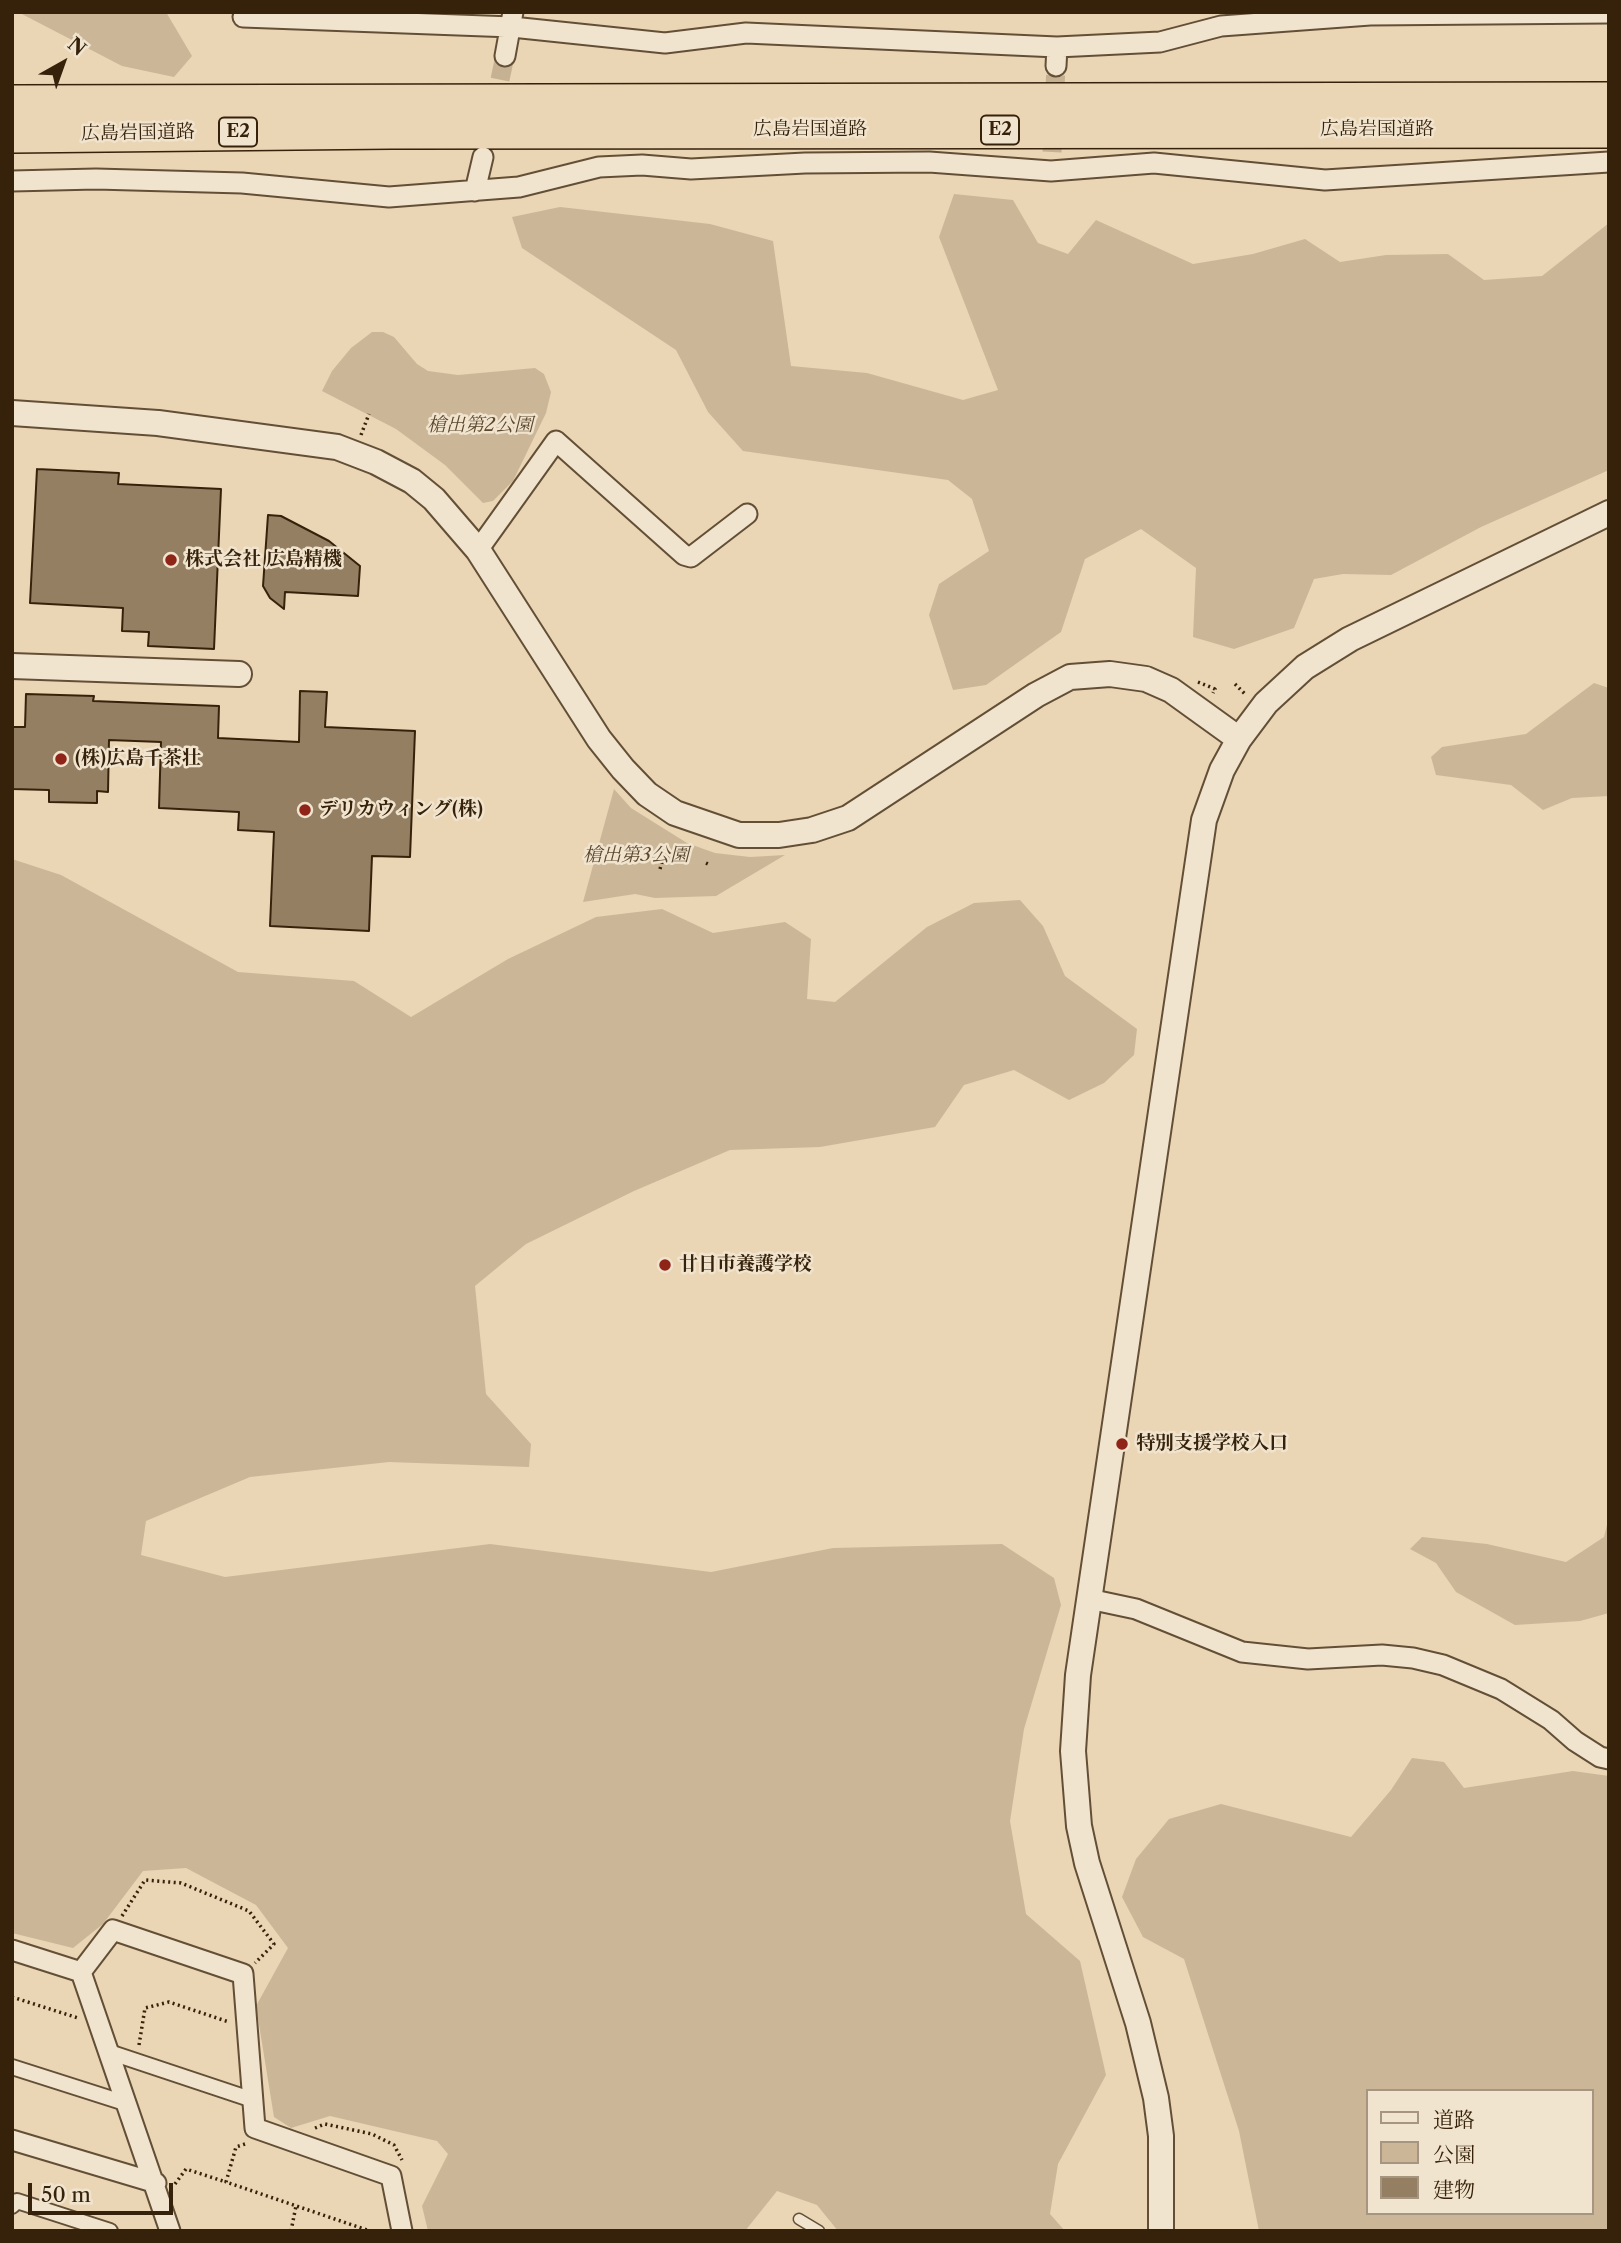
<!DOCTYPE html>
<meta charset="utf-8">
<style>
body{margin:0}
#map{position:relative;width:1621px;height:2243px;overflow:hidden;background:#ead5b5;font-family:"Libre Caslon Text","Noto Serif JP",serif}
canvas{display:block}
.frame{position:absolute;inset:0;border:14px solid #36220b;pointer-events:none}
.legend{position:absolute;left:1366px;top:2089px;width:228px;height:126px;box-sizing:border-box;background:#f1e4cf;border:2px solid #a69681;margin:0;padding:9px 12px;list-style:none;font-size:21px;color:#36220b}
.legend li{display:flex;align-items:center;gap:14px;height:35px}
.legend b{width:35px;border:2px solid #a69681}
.north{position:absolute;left:28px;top:28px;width:70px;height:70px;-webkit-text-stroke:5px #f1e4cf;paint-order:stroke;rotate:40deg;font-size:19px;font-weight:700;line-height:28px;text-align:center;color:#36220b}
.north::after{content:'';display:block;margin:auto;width:24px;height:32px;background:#36220b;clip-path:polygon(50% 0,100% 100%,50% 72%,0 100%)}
.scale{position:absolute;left:28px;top:2183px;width:145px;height:32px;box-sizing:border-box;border:4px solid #36220b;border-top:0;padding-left:9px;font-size:21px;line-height:24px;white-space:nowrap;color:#36220b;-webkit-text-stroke:5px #f1e4cf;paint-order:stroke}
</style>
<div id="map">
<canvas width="1621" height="2243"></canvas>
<div class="frame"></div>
<ul class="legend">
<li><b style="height:9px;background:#f1e4cf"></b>道路</li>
<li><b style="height:19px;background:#cbb798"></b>公園</li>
<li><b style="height:19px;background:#947f63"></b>建物</li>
</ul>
<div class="north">N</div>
<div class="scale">50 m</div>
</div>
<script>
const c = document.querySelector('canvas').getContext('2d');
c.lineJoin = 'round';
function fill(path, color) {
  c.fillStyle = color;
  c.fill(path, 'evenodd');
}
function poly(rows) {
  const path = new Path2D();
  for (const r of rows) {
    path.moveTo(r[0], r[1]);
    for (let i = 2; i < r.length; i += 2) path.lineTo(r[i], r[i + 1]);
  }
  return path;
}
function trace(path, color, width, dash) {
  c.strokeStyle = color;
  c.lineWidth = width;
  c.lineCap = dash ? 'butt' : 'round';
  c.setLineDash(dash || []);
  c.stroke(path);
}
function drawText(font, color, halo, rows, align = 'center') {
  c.font = font + ' "Libre Caslon Text","Noto Serif JP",serif';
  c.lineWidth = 5;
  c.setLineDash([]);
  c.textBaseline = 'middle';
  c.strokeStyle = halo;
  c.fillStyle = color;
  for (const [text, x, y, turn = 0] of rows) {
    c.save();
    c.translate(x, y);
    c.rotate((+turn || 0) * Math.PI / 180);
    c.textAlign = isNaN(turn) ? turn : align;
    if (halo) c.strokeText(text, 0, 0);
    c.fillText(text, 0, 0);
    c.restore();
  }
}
fill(poly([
 [18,12,166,12,192,56,174,77,122,66],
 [954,194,1013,200,1038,243,1068,254,1096,220,1193,264,1253,254,1305,239,1340,262,1386,255,1448,254,1484,280,1542,276,1609,223,1609,470,1481,527,1391,575,1343,574,1314,579,1294,628,1234,649,1193,637,1196,568,1141,529,1085,559,1061,632,986,685,953,690,929,615,939,584,989,551,972,499,948,480,743,451,708,412,676,350,522,248,512,217,560,207,710,224,773,241,791,366,867,373,963,400,998,390,939,237],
 [372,332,383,332,394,337,417,364,428,371,458,375,535,368,544,374,551,392,546,413,513,481,493,501,483,503,445,465,396,429,322,391,332,371,351,348],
 [1594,683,1609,688,1609,796,1572,798,1543,810,1511,785,1436,775,1431,757,1442,747,1526,734],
 [614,789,631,808,687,843,715,853,750,857,785,855,716,896,655,898,635,894,583,902],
 [12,859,61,875,238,972,354,981,411,1017,508,959,596,917,662,909,713,933,785,922,811,939,807,999,835,1002,927,927,974,903,1020,900,1043,926,1065,976,1137,1029,1134,1055,1104,1083,1069,1100,1014,1070,964,1085,935,1127,820,1147,730,1150,634,1191,526,1244,475,1286,486,1394,531,1444,529,1467,389,1462,250,1477,146,1521,141,1555,225,1577,490,1544,711,1572,833,1548,1002,1544,1054,1578,1061,1605,1024,1729,1010,1821,1026,1914,1080,1961,1106,2075,1058,2164,1050,2214,1065,2231,838,2231,817,2205,777,2191,745,2231,428,2231,422,2206,448,2154,437,2141,330,2116,291,2128,274,2117,256,2006,288,1948,256,1905,186,1868,143,1871,103,1924,73,1948,12,1933],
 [1609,1517,1609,1613,1580,1621,1515,1625,1456,1592,1436,1563,1410,1549,1422,1537,1487,1544,1566,1562,1604,1537],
 [1412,1758,1444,1762,1464,1788,1573,1771,1609,1776,1609,2231,1259,2231,1239,2131,1184,1959,1143,1937,1122,1897,1136,1859,1169,1819,1221,1804,1351,1837,1391,1790],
 [1367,2091,1591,2091,1591,2213,1367,2213]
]), '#cbb798');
const building = poly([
 [37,469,119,473,118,484,221,489,214,649,148,646,149,632,122,631,123,608,30,603,37,469],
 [268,515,281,516,329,541,360,566,358,596,285,592,284,609,270,598,263,586,268,515],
 [300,691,327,692,325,727,415,731,410,857,372,856,369,931,270,926,274,832,238,830,239,812,159,808,161,742,109,740,108,792,97,791,97,803,49,802,49,790,12,789,12,727,25,727,26,694,94,696,93,701,219,706,218,738,299,742,300,691]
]);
fill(building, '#947f63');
trace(building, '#36220b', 2);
trace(poly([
 [494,108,505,56],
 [1052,152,1056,66]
]), '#c6b193', 19, [19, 10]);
const service = poly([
 [799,2219,819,2231]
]);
const pedestrian = poly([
 [109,2052,253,2100],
 [12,2067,128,2104],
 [12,2206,17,2201,110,2231]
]);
const minor = poly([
 [243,17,512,27,665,43,746,33,1057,47,1160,42,1221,26,1370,15,1609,13],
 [505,56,513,12],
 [1056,66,1057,47],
 [12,181,96,179,242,183,389,197,519,187,599,167,642,165,691,169,805,163,929,162,1051,171,1154,163,1325,180,1609,162],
 [475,191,483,157],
 [478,550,556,441,684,555,691,557,747,514],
 [1089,1599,1136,1609,1242,1652,1308,1659,1382,1655,1413,1658,1443,1665,1501,1689,1551,1720,1575,1741,1600,1757,1609,1759],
 [12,1950,81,1972,113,1930,243,1974,255,2128,391,2176,402,2231],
 [81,1972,170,2231],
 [12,2140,156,2183]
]);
const tertiary = poly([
 [12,413,158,423,337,447,376,462,412,481,434,499,478,550,599,739,623,769,647,794,675,813,739,835,779,835,812,830,848,818,1036,695,1070,677,1110,674,1146,679,1171,690,1239,739],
 [12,666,239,674],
 [1161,2231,1161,2136,1156,2098,1138,2023,1087,1863,1079,1826,1073,1751,1078,1675,1204,820,1222,770,1239,739,1266,703,1305,667,1350,639,1609,513]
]);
const motorway = poly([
 [12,103,1609,100],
 [12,135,391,131,1609,130]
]);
trace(service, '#634f36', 13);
trace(pedestrian, '#634f36', 18);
trace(minor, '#634f36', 23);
trace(tertiary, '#634f36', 28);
trace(motorway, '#36220b', 38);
trace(poly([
 [361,435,369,414],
 [1198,682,1215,689,1213,693],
 [1235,684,1246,695],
 [706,863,710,865],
 [660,869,664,856,675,860],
 [122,1916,145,1880,181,1883,249,1911,274,1944,255,1963],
 [12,1997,78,2018],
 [139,2045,145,2008,169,2002,229,2022],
 [315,2128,325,2124,372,2134,394,2145,402,2160],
 [245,2144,236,2147,226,2182,370,2231],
 [175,2184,186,2169,226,2182],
 [291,2231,296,2206]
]), '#36220b', 3.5, [2, 3.5]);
trace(service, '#f1e4cf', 10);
trace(pedestrian, '#f1e4cf', 14);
trace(minor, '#f1e4cf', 19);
trace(tertiary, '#f1e4cf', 24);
trace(motorway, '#ead5b5', 35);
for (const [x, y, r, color] of [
 [171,560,7,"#8f2418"],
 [61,759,7,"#8f2418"],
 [305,810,7,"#8f2418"],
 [665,1265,7,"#8f2418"],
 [1122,1444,7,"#8f2418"]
]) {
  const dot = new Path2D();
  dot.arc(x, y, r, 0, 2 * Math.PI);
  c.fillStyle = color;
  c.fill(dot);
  trace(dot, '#f1e4cf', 2.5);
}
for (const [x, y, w] of [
 [1000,130,38],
 [238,132,38]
]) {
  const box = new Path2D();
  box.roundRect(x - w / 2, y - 14.5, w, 29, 5);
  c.fillStyle = '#f1e4cf';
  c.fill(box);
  trace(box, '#36220b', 2);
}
drawText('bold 18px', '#36220b', null, [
 ["E2",1000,130],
 ["E2",238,132]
]);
drawText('19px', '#36220b', '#f1e4cf', [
 ["広島岩国道路",810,130],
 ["広島岩国道路",1377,130],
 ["広島岩国道路",138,133,-1]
]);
drawText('italic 19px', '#5b472e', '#f1e4cf', [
 ["槍出第2公園",480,426],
 ["槍出第3公園",636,856]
]);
drawText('bold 19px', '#36220b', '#f1e4cf', [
 ["株式会社 広島精機",185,560],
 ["(株)広島千茶壮",75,759],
 ["デリカウィング(株)",319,810],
 ["廿日市養護学校",679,1265],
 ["特別支援学校入口",1136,1444]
], 'left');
</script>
